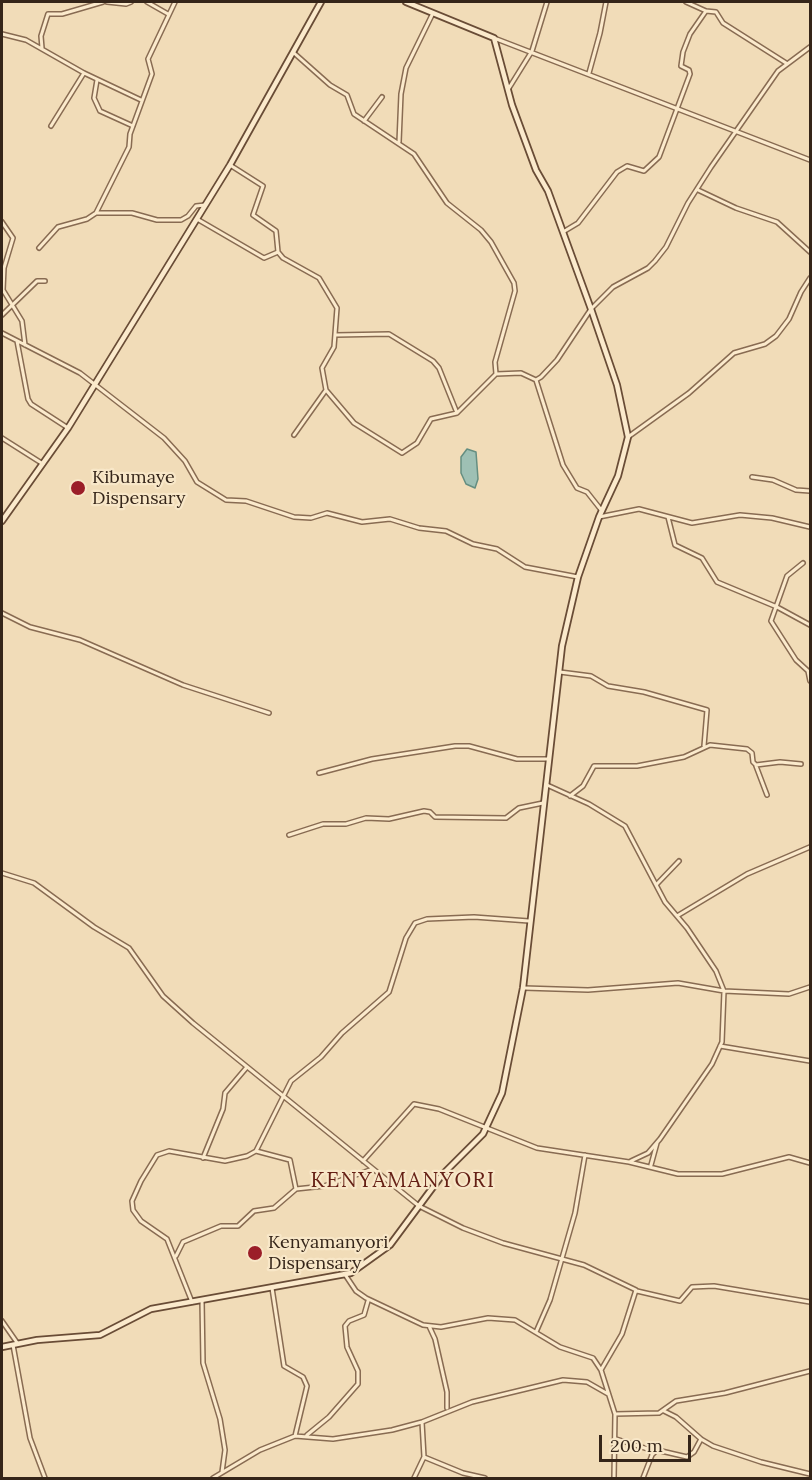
<!DOCTYPE html>
<style>
body{margin:0}
#map{position:relative;width:812px;height:1480px;overflow:hidden;background:#f1dcb8;font-family:Lora,serif}
canvas{display:block}
.frame{position:absolute;inset:0;border:3px solid #352519;pointer-events:none}
.scale{position:absolute;left:599px;top:1435px;width:92px;height:27px;box-sizing:border-box;border:3px solid #352519;border-top:0;padding-left:8px;font-size:18px;line-height:21px;white-space:nowrap;color:#352519;-webkit-text-stroke:4px #f8e7c8;paint-order:stroke}
</style>
<div id="map">
<canvas width="812" height="1480"></canvas>
<div class="frame"></div>
<div class="scale">200 m</div>
</div>
<script>
const c = document.querySelector('canvas').getContext('2d');
c.lineJoin = 'round';
function fill(path, color) {
  c.fillStyle = color;
  c.fill(path, 'evenodd');
}
function poly(rows) {
  const path = new Path2D();
  for (const r of rows) {
    path.moveTo(r[0], r[1]);
    for (let i = 2; i < r.length; i += 2) path.lineTo(r[i], r[i + 1]);
  }
  return path;
}
function trace(path, color, width, dash) {
  c.strokeStyle = color;
  c.lineWidth = width;
  c.lineCap = dash ? 'butt' : 'round';
  c.setLineDash(dash || []);
  c.stroke(path);
}
function drawText(font, color, halo, rows, align = 'center') {
  c.font = font + ' Lora,serif';
  c.lineWidth = 4.5;
  c.setLineDash([]);
  c.textBaseline = 'middle';
  c.strokeStyle = halo;
  c.fillStyle = color;
  for (const [text, x, y, turn = 0] of rows) {
    c.save();
    c.translate(x, y);
    c.rotate((+turn || 0) * Math.PI / 180);
    c.textAlign = isNaN(turn) ? turn : align;
    if (halo) c.strokeText(text, 0, 0);
    c.fillText(text, 0, 0);
    c.restore();
  }
}
const water = poly([
 [467,449,476,452,478,479,475,488,466,484,461,473,461,457,467,449]
]);
fill(water, '#9ec0b4');
trace(water, '#658e81', 1.5);
const street = poly([
 [107,2,126,4,131,2],
 [147,2,168,14],
 [686,2,706,11],
 [2,34,26,40,84,73,141,100],
 [494,38,810,160],
 [42,48,41,36,48,14,62,14,103,2],
 [294,53,330,85,347,95,354,114,414,154,447,203,481,230,491,242,514,283,515,291,495,362,496,374],
 [589,73,600,33,606,2],
 [97,80,94,98,100,111,133,126],
 [509,88,532,51,547,2],
 [364,121,382,97],
 [51,126,84,73],
 [399,142,401,94,406,68,433,13],
 [230,165,263,186,253,215,276,231,278,252,283,258,319,278,337,308,334,347,322,368,326,390,294,435],
 [698,190,736,208,777,222,810,252],
 [96,213,132,213,157,220,181,220,188,216,196,206,205,205],
 [197,219,264,258,278,252],
 [2,222,13,238,4,268,3,290,22,321,25,345],
 [563,232,578,223,617,172,627,166,644,171,659,157,690,74,689,70,681,66,683,52,690,34,706,11,716,12,723,23,786,63],
 [39,248,58,227,87,219,96,213,129,147,130,134,152,74,148,59,175,2],
 [2,315,37,281,45,281],
 [2,333,80,373,164,438,185,461,197,482,226,500,246,501,294,517,311,518,327,513,362,522,390,519,419,528,446,531,473,544,497,549,525,567,578,577],
 [336,335,389,334,433,361,439,368,457,413],
 [17,341,28,399,31,404,68,428],
 [536,380,563,465,577,488,587,492,602,511],
 [326,390,354,423,402,453,417,443,431,419,457,413,496,374,521,373,536,380,541,377,557,360,591,309,613,287,648,268,655,261,666,247,688,203,711,167,778,71,810,47],
 [628,437,689,393,734,353,765,344,776,336,789,319,801,292,810,278],
 [2,438,43,464],
 [752,477,773,480,796,490,810,491],
 [599,517,639,509,692,523,740,515,772,518,810,527],
 [668,517,675,545,702,558,717,582,777,607,810,625],
 [803,563,787,576,771,621,796,660,808,671,810,681],
 [2,613,30,627,80,640,183,685,269,713],
 [560,672,591,676,608,686,644,692,707,710,704,746],
 [756,766,767,795],
 [319,773,372,759,455,746,469,746,517,759,549,759],
 [547,785,589,804,625,826,665,902,687,928,716,971,724,991,722,1042,712,1064,660,1139,648,1153,631,1161],
 [570,796,583,786,594,766,637,766,684,757,710,745,747,749,752,753,753,762,756,765,780,762,801,764],
 [289,835,323,824,346,824,366,818,389,819,424,811,430,812,435,817,506,818,519,808,543,803],
 [2,873,34,883,94,927,129,948,163,996,193,1023,419,1206,463,1228,503,1243,584,1265,636,1290,622,1334,601,1370],
 [656,885,679,861],
 [677,916,747,874,810,847],
 [524,988,588,990,678,983,724,991,789,994,810,987],
 [720,1046,810,1061],
 [256,1151,290,1160,296,1189],
 [203,1158,223,1109,225,1093,247,1067],
 [363,1161,414,1104,439,1109,537,1148,629,1162,678,1174,722,1174,789,1157,810,1163],
 [651,1165,657,1143],
 [176,1256,183,1242,221,1226,238,1226,254,1211,274,1208,296,1189,324,1186,373,1169],
 [346,1276,356,1291,366,1298,423,1325,441,1327,488,1318,515,1320,560,1347,593,1358,601,1370,615,1414,614,1478],
 [272,1288,284,1366,303,1377,307,1386,295,1436],
 [637,1291,680,1301,692,1287,714,1286,810,1302],
 [202,1300,203,1363,220,1419,225,1450,222,1472],
 [192,1302,167,1239,141,1221,133,1210,132,1201,141,1181,157,1155,169,1151,225,1161,247,1156,256,1151,291,1081,321,1057,342,1033,389,992,406,938,415,923,427,919,474,917,529,921],
 [2,1321,18,1344],
 [429,1326,435,1339,447,1392,447,1408],
 [536,1332,550,1300,575,1213,585,1155],
 [13,1345,30,1438,45,1478],
 [664,1411,676,1417,701,1439,713,1446,761,1462,810,1474],
 [615,1414,659,1413,676,1401,725,1393,810,1371],
 [307,1435,329,1417,358,1384,358,1371,347,1347,345,1326,349,1321,364,1315,368,1301],
 [616,1439,651,1450,652,1455,643,1478],
 [652,1455,657,1450,687,1457,694,1452,701,1439],
 [424,1457,463,1473,485,1478],
 [213,1478,260,1450,295,1436,333,1439,392,1430,422,1422,472,1402,563,1380,587,1382,608,1394],
 [414,1478,424,1457,422,1422]
]);
const secondary = poly([
 [2,521,68,428,230,165,321,2],
 [2,1347,37,1340,100,1335,151,1309,351,1273,390,1245,442,1175,483,1134,502,1093,523,988,562,646,578,577,599,517,618,476,628,437,617,385,591,309,548,191,536,170,512,105,494,38,406,2]
]);
trace(street, '#886b52', 6);
trace(secondary, '#694c36', 8);
trace(street, '#fbeacc', 3);
trace(secondary, '#fbeacc', 4.5);
for (const [x, y, r, color] of [
 [78,488,8,"#9b1e28"],
 [255,1253,8,"#9b1e28"]
]) {
  const dot = new Path2D();
  dot.arc(x, y, r, 0, 2 * Math.PI);
  c.fillStyle = color;
  c.fill(dot);
  trace(dot, '#f8e7c8', 2);
}
drawText('18px', '#352519', '#f8e7c8', [
 ["Kibumaye",92,478],
 ["Dispensary",92,499],
 ["Kenyamanyori",268,1243],
 ["Dispensary",268,1264]
], 'left');
c.letterSpacing = '1.5px';
drawText('21px', '#652015', '#f8e7c8', [
 ["KENYAMANYORI",403,1181]
]);
c.letterSpacing = '0px';
</script>
